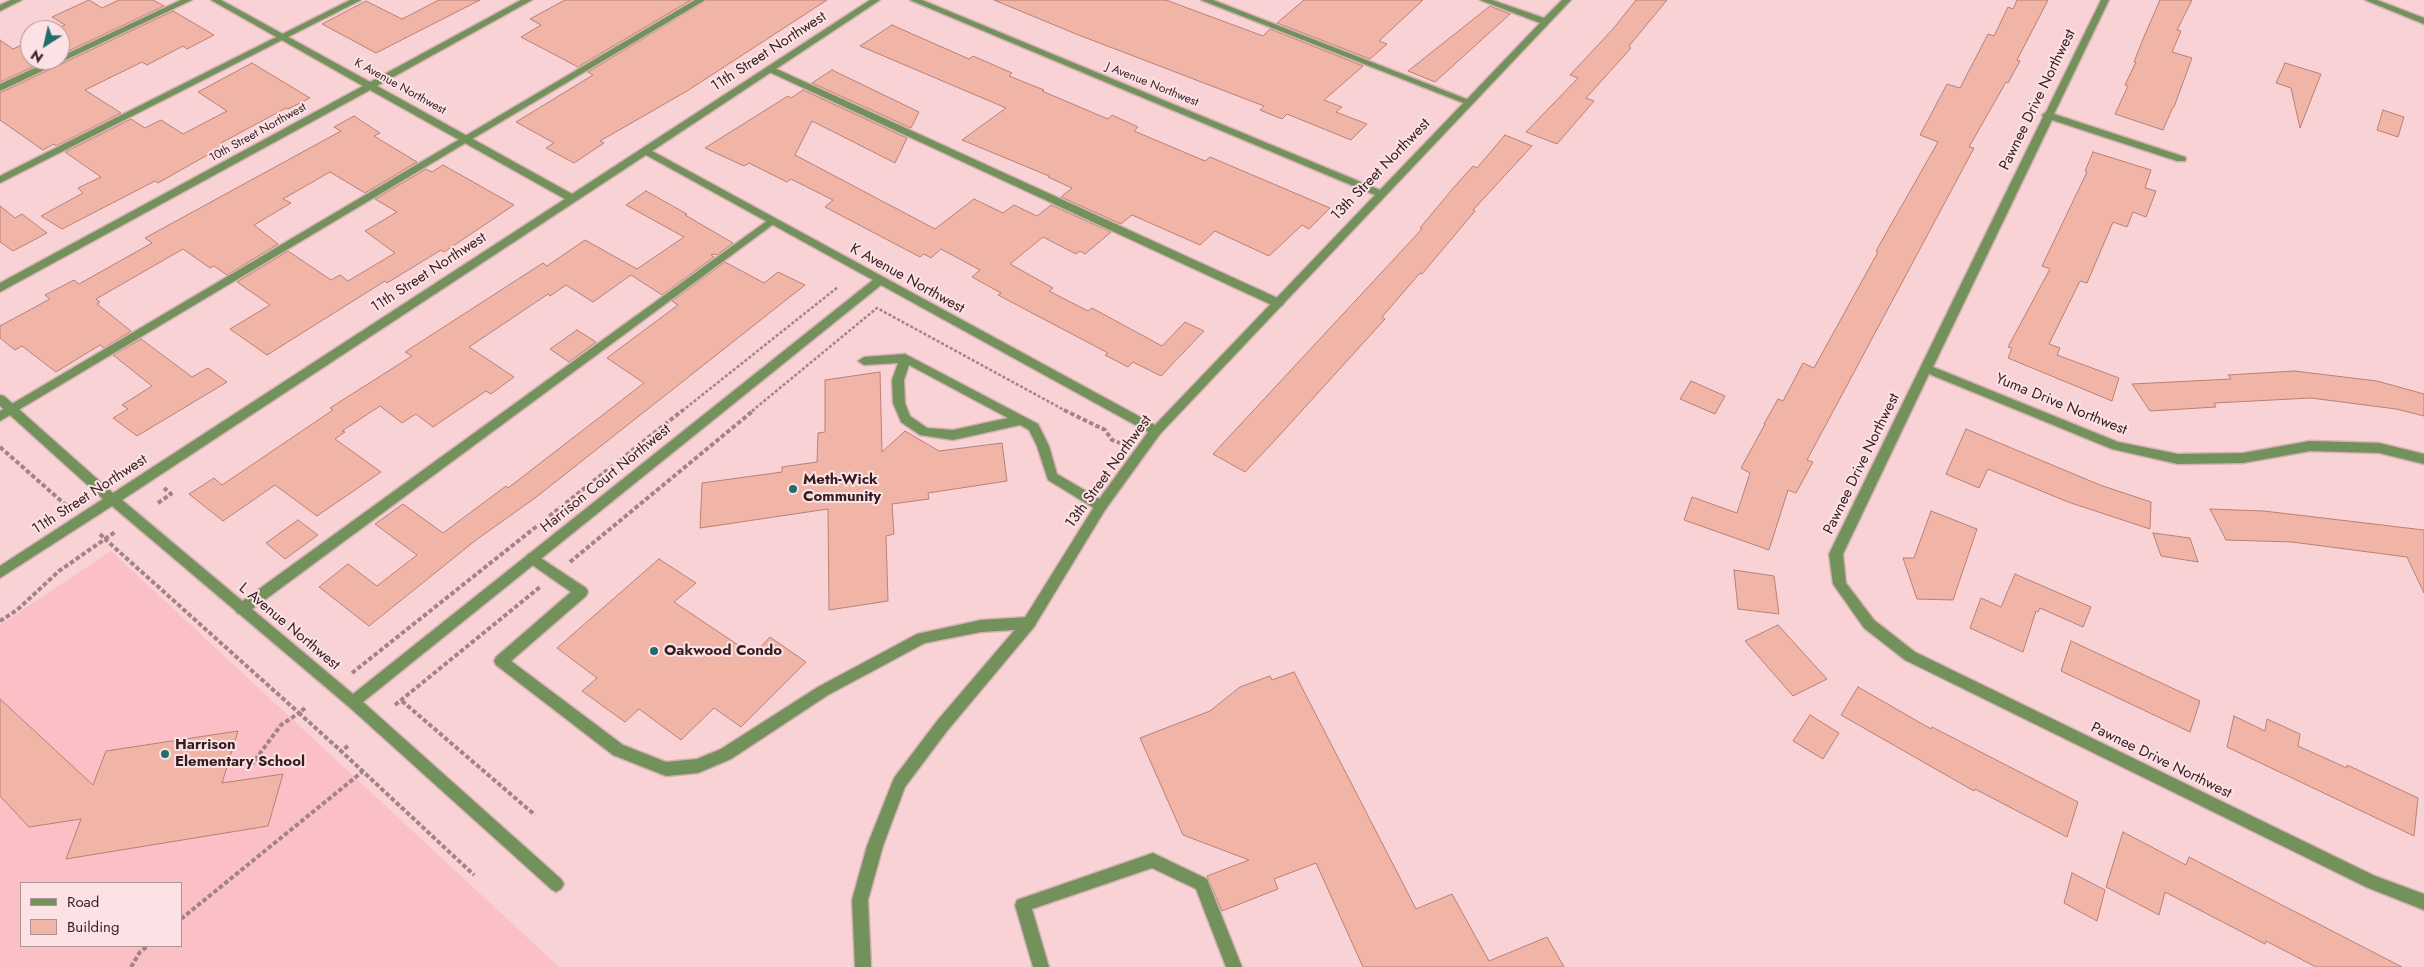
<!DOCTYPE html>
<style>
body{margin:0}
#map{position:relative;width:2424px;height:967px;overflow:hidden;background:#f8d2d5;font-family:Jost,sans-serif}
canvas{display:block}
.legend{position:absolute;left:20px;top:882px;width:162px;height:65px;box-sizing:border-box;background:#fde2e5;border:1px solid #ad9396;margin:0;padding:6px 9px;list-style:none;font-size:15px;color:#341d20}
.legend li{display:flex;align-items:center;gap:10px;height:25px}
.legend b{width:25px;border:1px solid #ad9396}
.north{position:absolute;left:20px;top:20px;width:50px;height:50px;box-sizing:border-box;background:#fde2e5;border:1px solid #ad9396;border-radius:50%;rotate:215deg;font-size:14px;font-weight:700;line-height:20px;text-align:center;color:#341d20}
.north::after{content:'';display:block;margin:auto;width:18px;height:22px;background:#226d6b;clip-path:polygon(50% 0,100% 100%,50% 72%,0 100%)}
</style>
<div id="map">
<canvas width="2424" height="967"></canvas>
<ul class="legend">
<li><b style="height:6px;background:#73915a"></b>Road</li>
<li><b style="height:14px;background:#f1b5a8"></b>Building</li>
</ul>
<div class="north">N</div>
</div>
<script>
const c = document.querySelector('canvas').getContext('2d');
c.lineJoin = 'round';
function fill(path, color) {
  c.fillStyle = color;
  c.fill(path, 'evenodd');
}
function poly(rows) {
  const path = new Path2D();
  for (const r of rows) {
    path.moveTo(r[0], r[1]);
    for (let i = 2; i < r.length; i += 2) path.lineTo(r[i], r[i + 1]);
  }
  return path;
}
function trace(path, color, width, dash) {
  c.strokeStyle = color;
  c.lineWidth = width;
  c.lineCap = dash ? 'butt' : 'round';
  c.setLineDash(dash || []);
  c.stroke(path);
}
function drawText(font, color, halo, rows, align = 'center') {
  c.font = font + ' Jost,sans-serif';
  c.lineWidth = 4;
  c.setLineDash([]);
  c.textBaseline = 'middle';
  c.strokeStyle = halo;
  c.fillStyle = color;
  for (const [text, x, y, turn = 0] of rows) {
    c.save();
    c.translate(x, y);
    c.rotate((+turn || 0) * Math.PI / 180);
    c.textAlign = isNaN(turn) ? turn : align;
    if (halo) c.strokeText(text, 0, 0);
    c.fillText(text, 0, 0);
    c.restore();
  }
}
fill(poly([
 [111,551,559,967,0,967,0,625],
 [21,883,181,883,181,946,21,946]
]), '#fac0c6');
const building = poly([
 [89,0,102,8,119,0,153,0,164,6,60,55,60,30,54,30,65,25,52,17,89,0],
 [439,0,480,0,376,53,322,24,366,1,402,19,439,0],
 [565,0,691,0,578,67,521,37,541,25,530,19,565,0],
 [707,0,827,0,687,91,600,141,604,143,574,163,546,148,554,143,516,122,593,75,588,72,707,0],
 [994,0,1166,0,1263,36,1270,29,1363,66,1324,100,1342,107,1336,112,1367,124,1351,140,1287,114,1282,119,1260,110,1264,106,1076,34,994,0],
 [1304,0,1423,0,1379,41,1387,44,1370,59,1277,23,1304,0],
 [1636,0,1667,0,1629,46,1631,48,1586,98,1594,101,1557,144,1526,132,1578,78,1570,75,1613,29,1636,0],
 [2017,0,2048,0,2017,60,2020,61,2008,83,2006,82,1969,147,1974,148,1807,460,1813,462,1796,493,1788,490,1769,550,1684,520,1692,497,1737,513,1750,473,1741,468,1765,424,1764,424,1778,399,1783,401,1803,363,1814,368,1878,252,1876,251,1938,142,1920,135,1947,84,1960,88,1988,34,1994,36,2008,7,2013,9,2017,0],
 [2160,0,2192,0,2177,30,2181,31,2172,52,2192,58,2174,107,2173,107,2163,130,2115,114,2128,86,2125,85,2136,62,2134,62,2143,39,2160,0],
 [1490,6,1510,14,1435,82,1408,71,1490,6],
 [173,11,214,35,187,49,183,46,147,65,142,62,85,90,121,113,56,146,54,144,43,150,0,120,0,93,173,11],
 [892,25,969,59,973,56,1012,73,1009,76,1044,90,1042,91,1108,119,1112,115,1138,127,1134,131,1205,161,1210,157,1330,208,1309,229,1302,225,1269,256,1215,231,1200,245,1132,215,1121,224,1061,197,1072,188,1048,177,1049,176,962,140,1006,108,860,46,892,25],
 [0,40,13,49,30,41,30,60,48,60,0,82,0,40],
 [252,63,310,98,288,109,286,108,221,143,225,145,158,183,155,181,62,229,41,216,83,193,78,188,101,177,65,152,131,119,145,128,161,120,183,134,227,111,198,92,252,63],
 [2285,63,2321,74,2300,128,2291,88,2276,83,2285,63],
 [832,70,919,112,911,128,812,83,832,70],
 [803,90,907,138,895,163,812,121,795,155,935,229,974,199,1003,213,1014,205,1037,216,1051,205,1111,232,1085,254,1080,251,1076,254,1043,237,1010,264,1053,288,1049,291,1088,311,1092,308,1162,346,1185,322,1204,331,1161,376,1133,362,1128,367,1105,355,1108,353,998,295,1001,293,972,277,980,270,941,249,931,258,924,254,920,257,825,207,833,200,791,179,787,182,749,163,744,166,705,148,788,96,791,98,803,90],
 [2383,110,2404,117,2398,137,2377,130,2383,110],
 [354,116,380,133,374,136,417,162,365,193,330,172,283,199,291,203,254,225,278,244,227,275,214,266,210,268,183,249,96,299,100,302,97,304,131,331,104,348,100,345,56,372,22,346,15,350,0,338,0,326,50,299,45,295,74,280,79,284,152,243,145,238,341,131,334,127,354,116],
 [1505,135,1532,146,1473,210,1475,211,1422,274,1420,273,1382,317,1385,319,1277,438,1245,472,1213,454,1422,229,1420,228,1455,186,1473,166,1477,168,1505,135],
 [2093,152,2151,170,2145,188,2156,191,2146,217,2133,212,2127,227,2113,222,2087,283,2080,281,2049,344,2060,348,2057,355,2119,378,2112,401,2008,358,2012,348,2008,347,2050,269,2042,266,2087,172,2085,171,2093,152],
 [443,165,514,205,444,252,441,250,387,283,385,281,267,355,230,329,270,305,237,282,288,251,331,280,340,275,348,281,395,253,365,231,397,212,375,199,426,169,432,172,443,165],
 [646,191,687,214,685,215,733,243,717,255,714,254,711,255,714,257,662,295,631,275,593,302,566,285,550,296,548,294,469,347,514,377,491,394,486,391,433,427,416,414,402,423,380,406,342,431,345,432,335,439,381,472,317,516,275,485,223,521,189,494,214,478,222,485,333,410,330,408,412,356,405,352,543,263,547,266,585,240,637,269,684,237,626,205,646,191],
 [0,206,15,218,22,214,47,233,13,251,0,242,0,206],
 [725,262,764,283,778,272,805,285,535,498,476,540,369,626,319,587,348,564,377,586,417,555,375,524,403,504,443,533,506,486,508,488,644,383,607,358,678,305,672,301,725,262],
 [577,330,596,342,569,362,550,349,577,330],
 [141,339,192,377,208,368,227,382,137,436,113,418,128,409,122,405,152,386,113,355,141,339],
 [2294,371,2377,381,2424,394,2424,416,2396,409,2311,398,2214,403,2216,407,2150,411,2132,384,2231,379,2228,375,2294,371],
 [880,372,882,452,905,431,939,451,1002,443,1007,481,928,493,929,499,892,504,894,534,886,536,888,601,829,610,828,509,700,528,702,483,782,472,782,467,817,462,818,433,825,432,825,380,880,372],
 [1691,381,1725,396,1715,414,1680,399,1691,381],
 [1966,429,2100,485,2151,502,2150,529,2068,502,1988,469,1979,488,1946,474,1966,429],
 [2210,509,2264,511,2424,530,2424,593,2407,557,2292,542,2226,540,2210,509],
 [1931,511,1977,529,1953,600,1917,599,1903,558,1914,558,1931,511],
 [298,520,318,535,285,559,266,543,298,520],
 [2153,533,2190,538,2198,562,2161,556,2153,533],
 [659,559,696,583,674,602,753,655,770,637,806,662,741,727,714,708,681,740,639,709,625,722,582,691,597,678,557,648,659,559],
 [1734,570,1774,576,1779,614,1738,609,1734,570],
 [2015,574,2091,607,2083,627,2040,608,2038,612,2036,611,2023,652,1970,628,1981,598,2001,607,2015,574],
 [1778,625,1827,679,1793,696,1745,641,1778,625],
 [2071,641,2200,701,2190,732,2061,671,2071,641],
 [1294,672,1416,909,1452,894,1489,961,1547,937,1564,967,1363,967,1316,863,1274,879,1278,889,1222,911,1207,876,1249,860,1183,835,1140,738,1210,711,1240,687,1270,676,1272,680,1294,672],
 [1858,687,1931,729,1932,727,2078,802,2067,837,1975,789,1974,791,1841,715,1858,687],
 [0,699,93,785,106,751,238,731,222,783,283,774,268,826,66,859,81,819,29,827,0,796,0,699],
 [1810,715,1839,733,1823,759,1793,741,1810,715],
 [2234,716,2265,731,2267,719,2300,734,2298,746,2347,768,2347,765,2418,798,2414,836,2227,747,2234,716],
 [2123,832,2186,865,2189,857,2402,967,2316,967,2266,941,2265,944,2165,892,2159,915,2106,887,2123,832],
 [2072,873,2105,890,2097,921,2064,903,2072,873]
]);
fill(building, '#f1b5a8');
trace(building, '#b98075', 1);
const lane = poly([
 [11,0,22,0,0,11,0,5,11,0],
 [350,0,361,0,0,183,0,176,350,0],
 [695,0,705,0,0,421,0,411,695,0],
 [1201,0,1213,0,1474,102,1472,104,1466,104,1201,0],
 [2365,0,2377,0,2424,18,2424,24,2365,0],
 [770,66,1282,300,1284,303,1282,306,1274,306,767,71,767,67,770,66],
 [771,218,775,219,775,223,247,613,242,615,237,613,235,609,237,605,771,218],
 [905,354,1038,424,1049,446,1057,474,1105,502,1107,506,1105,510,1097,510,1048,480,1037,446,1029,430,1020,425,953,440,920,435,901,422,893,403,892,380,898,363,864,365,858,361,864,357,905,354],
 [909,365,1008,418,953,430,927,428,910,416,905,403,904,380,909,365],
 [533,553,586,588,588,592,586,596,511,661,623,745,666,762,697,759,721,749,818,687,917,634,981,620,1029,617,1034,619,1036,623,1034,627,1029,629,981,632,925,643,828,695,731,759,698,773,666,776,613,755,496,665,494,661,496,657,571,592,528,562,526,558,528,554,533,553],
 [1153,853,1207,879,1242,967,1226,967,1196,889,1152,868,1032,909,1049,967,1033,967,1015,905,1017,900,1153,853]
]);
const street = poly([
 [181,0,192,0,0,91,0,84,52,60,60,60,60,57,181,0],
 [211,0,221,0,370,82,521,0,532,0,377,86,572,194,870,0,880,0,652,151,1155,425,1375,195,910,0,922,0,1380,190,1540,23,1480,0,1492,0,1544,18,1562,0,1571,0,1160,434,1105,510,1034,627,947,731,905,787,883,846,868,900,871,967,855,967,852,900,867,846,894,778,937,721,1024,619,1097,502,1148,432,881,285,363,702,561,879,564,884,561,889,556,892,551,889,348,706,112,506,0,578,0,566,103,499,0,406,0,395,4,396,113,493,565,199,370,90,0,292,0,283,363,86,211,0],
 [646,155,873,280,353,694,122,500,646,155],
 [2101,0,2109,0,2054,114,2185,157,2186,159,2185,161,2177,161,2052,120,1933,367,2118,442,2178,454,2243,453,2310,441,2379,443,2424,454,2424,464,2379,453,2310,451,2243,463,2178,464,2112,449,1929,374,1843,554,1846,583,1874,620,1915,652,2375,876,2424,894,2424,910,2366,887,1905,660,1864,628,1833,584,1829,554,2043,117,2042,115,2046,112,2101,0]
]);
trace(lane, '#d5b1b4', 3);
trace(street, '#d5b1b4', 3);
trace(poly([
 [682,411,838,287],
 [752,411,877,308,1066,411]
]), '#a38386', 2.5, [3, 2]);
trace(poly([
 [1064,410,1105,430,1112,440,1120,443],
 [0,447,68,507],
 [158,503,171,494,164,488],
 [100,534,105,539,115,532],
 [570,562,754,410],
 [0,621,17,610,59,571,105,539,299,713,281,725,252,764],
 [352,673,683,410],
 [402,701,535,815],
 [395,705,540,587],
 [305,708,299,713,341,751],
 [348,746,341,751,474,875],
 [181,919,362,772],
 [131,967,140,952,148,946]
]), '#a38386', 4, [4.5, 2.5]);
fill(lane, '#73915a');
fill(street, '#73915a');
for (const [x, y, r, color] of [
 [793,489,5,"#226d6b"],
 [654,651,5,"#226d6b"],
 [165,754,5,"#226d6b"]
]) {
  const dot = new Path2D();
  dot.arc(x, y, r, 0, 2 * Math.PI);
  c.fillStyle = color;
  c.fill(dot);
  trace(dot, '#fde2e5', 2);
}
drawText('12px', '#341d20', '#fde2e5', [
 ["J Avenue Northwest",1152,85,22],
 ["K Avenue Northwest",400,87,29],
 ["10th Street Northwest",258,133,-29]
]);
drawText('15px', '#341d20', '#fde2e5', [
 ["11th Street Northwest",769,52,-33],
 ["Pawnee Drive Northwest",2038,100,-64],
 ["13th Street Northwest",1381,170,-46],
 ["11th Street Northwest",429,273,-33],
 ["K Avenue Northwest",907,279,29],
 ["Yuma Drive Northwest",2061,405,22],
 ["Pawnee Drive Northwest",1862,464,-64],
 ["13th Street Northwest",1109,472,-54],
 ["Harrison Court Northwest",606,479,-39],
 ["11th Street Northwest",90,495,-33],
 ["L Avenue Northwest",289,627,40],
 ["Pawnee Drive Northwest",2161,761,26]
]);
drawText('bold 15px', '#341d20', '#fde2e5', [
 ["Meth-Wick",803,480],
 ["Community",803,497],
 ["Oakwood Condo",664,651],
 ["Harrison",175,745],
 ["Elementary School",175,762]
], 'left');
</script>
